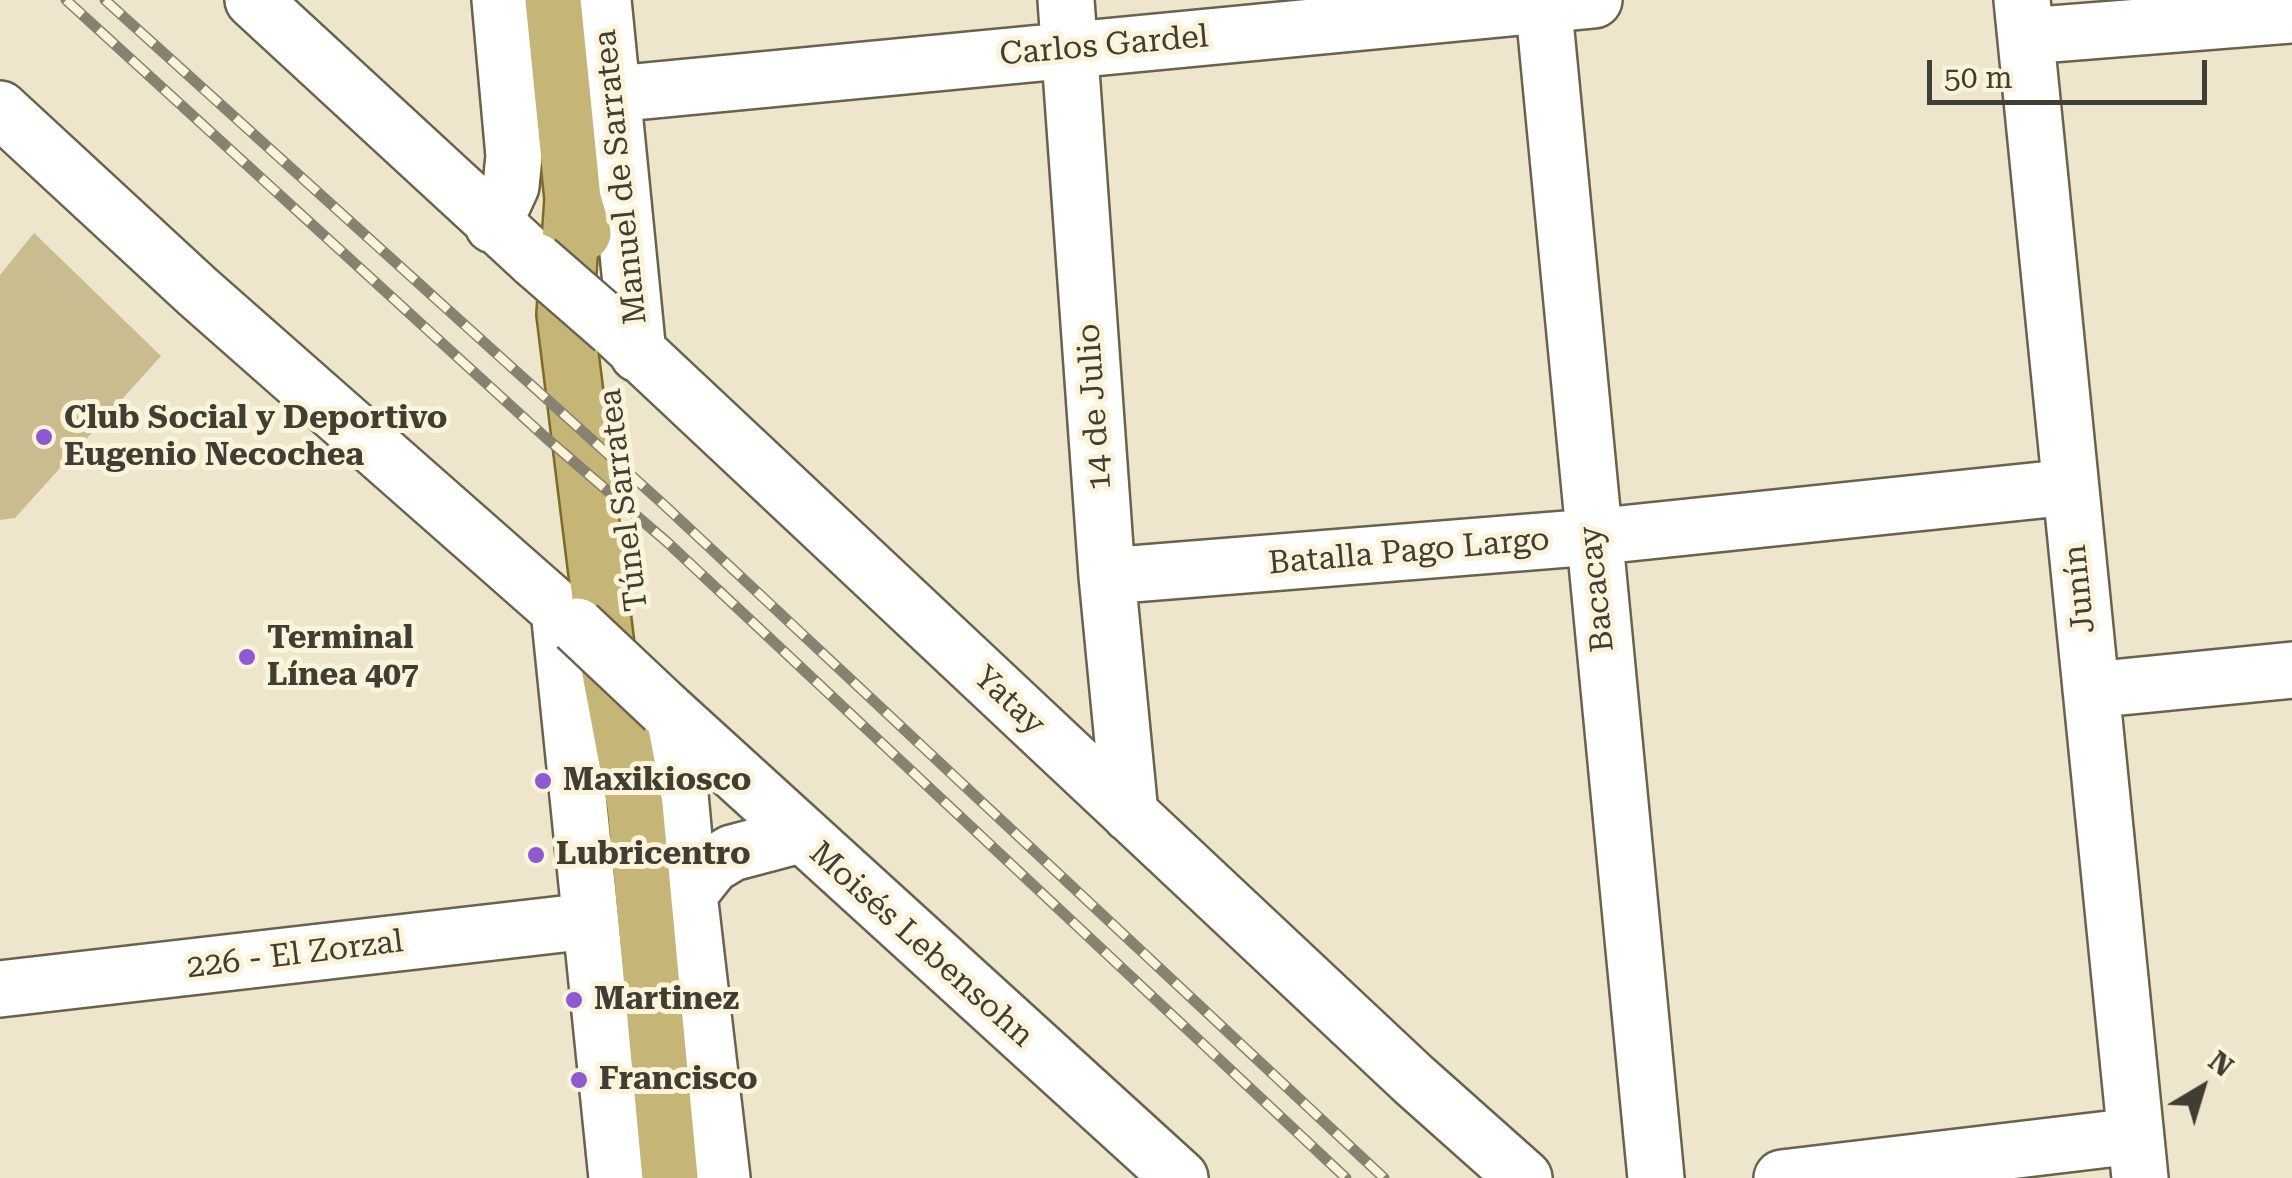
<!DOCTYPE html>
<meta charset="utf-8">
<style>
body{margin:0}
#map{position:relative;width:2292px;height:1178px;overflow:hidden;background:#ede6cd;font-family:"Roboto Serif",serif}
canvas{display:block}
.north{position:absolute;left:2152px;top:1038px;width:100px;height:100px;-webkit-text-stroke:8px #fbf3da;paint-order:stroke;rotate:38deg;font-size:28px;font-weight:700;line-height:40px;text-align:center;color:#403d33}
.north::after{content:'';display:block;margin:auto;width:35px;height:45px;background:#403d33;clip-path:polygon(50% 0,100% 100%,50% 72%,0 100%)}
.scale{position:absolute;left:1927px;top:60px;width:280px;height:45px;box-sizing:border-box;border:5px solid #403d33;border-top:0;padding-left:12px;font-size:30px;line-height:35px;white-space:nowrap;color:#403d33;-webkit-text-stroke:8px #fbf3da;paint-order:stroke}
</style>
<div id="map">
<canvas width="2292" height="1178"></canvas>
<div class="north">N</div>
<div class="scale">50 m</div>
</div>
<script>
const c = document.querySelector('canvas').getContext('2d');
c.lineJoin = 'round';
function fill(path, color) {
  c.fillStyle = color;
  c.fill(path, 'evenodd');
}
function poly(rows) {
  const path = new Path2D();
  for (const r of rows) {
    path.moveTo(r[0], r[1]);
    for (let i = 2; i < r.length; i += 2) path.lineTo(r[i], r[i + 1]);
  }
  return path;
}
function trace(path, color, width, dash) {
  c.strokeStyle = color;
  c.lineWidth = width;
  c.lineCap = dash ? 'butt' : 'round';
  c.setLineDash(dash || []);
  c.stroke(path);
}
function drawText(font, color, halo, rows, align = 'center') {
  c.font = font + ' "Roboto Serif",serif';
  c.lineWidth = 10;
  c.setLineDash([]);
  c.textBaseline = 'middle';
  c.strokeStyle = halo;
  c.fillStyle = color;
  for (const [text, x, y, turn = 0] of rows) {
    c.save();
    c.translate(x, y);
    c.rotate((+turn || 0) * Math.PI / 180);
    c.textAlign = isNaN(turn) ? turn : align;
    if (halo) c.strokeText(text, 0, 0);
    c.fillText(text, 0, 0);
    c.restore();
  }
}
fill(poly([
 [34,233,161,356,15,518,0,520,0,275]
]), '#cabc8e');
const minor = poly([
 [253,0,536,261],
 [603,0,638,354],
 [1066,0,1107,576,1130,814],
 [1543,0,1656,1178],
 [2022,0,2140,1178],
 [2026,36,2292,15],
 [614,94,1594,0],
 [0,109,198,292,577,626],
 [493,225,511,186,514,156,500,0],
 [614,329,1414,1080,1524,1178],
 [1107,576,1592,537,2070,487],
 [559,610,617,1178],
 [2091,690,2292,670],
 [665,709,1180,1178],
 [673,717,689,894,722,1178],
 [689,894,712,865,732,853,800,835],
 [0,989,589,921],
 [1782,1178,2134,1136]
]);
const major = poly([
 [553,0,573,199,583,233],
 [573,199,565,314,608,662,635,805,670,1178]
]);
trace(minor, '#69624c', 60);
trace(major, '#7e6b25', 60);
trace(minor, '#fff', 55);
trace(major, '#c5b577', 55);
const rail = poly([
 [66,0,545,437,667,542,1346,1178],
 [105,0,663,504,1384,1178]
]);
trace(rail, '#868171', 11);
trace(rail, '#fbf3da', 8, [22]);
const minorBridge = poly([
 [536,261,614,329],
 [577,626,665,709]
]);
trace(minorBridge, '#69624c', 60, []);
trace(minorBridge, '#fff', 55);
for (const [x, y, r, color] of [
 [44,437,10,"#8d5ad2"],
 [247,657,10,"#8d5ad2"],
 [543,781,10,"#8d5ad2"],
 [536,855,10,"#8d5ad2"],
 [574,1000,10,"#8d5ad2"],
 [579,1080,10,"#8d5ad2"]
]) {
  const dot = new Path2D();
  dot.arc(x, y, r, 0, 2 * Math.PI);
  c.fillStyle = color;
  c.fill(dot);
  trace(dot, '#fbf3da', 4);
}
drawText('32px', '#403d33', '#fbf3da', [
 ["Carlos Gardel",1104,46,-5],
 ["Manuel de Sarratea",621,177,-96],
 ["14 de Julio",1095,407,-94],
 ["Túnel Sarratea",624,500,-97],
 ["Batalla Pago Largo",1409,552,-5],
 ["Bacacay",1597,589,-96],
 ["Junín",2080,589,-96],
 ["Yatay",1009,701,43],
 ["Moisés Lebensohn",921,945,42],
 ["226 - El Zorzal",295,955,-7]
]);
drawText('bold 32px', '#403d33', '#fbf3da', [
 ["Club Social y Deportivo",64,419],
 ["Eugenio Necochea",64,456],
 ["Terminal",267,639],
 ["Línea 407",267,676],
 ["Maxikiosco",563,781],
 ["Lubricentro",556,855],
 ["Martinez",594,1000],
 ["Francisco",599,1080]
], 'left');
</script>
